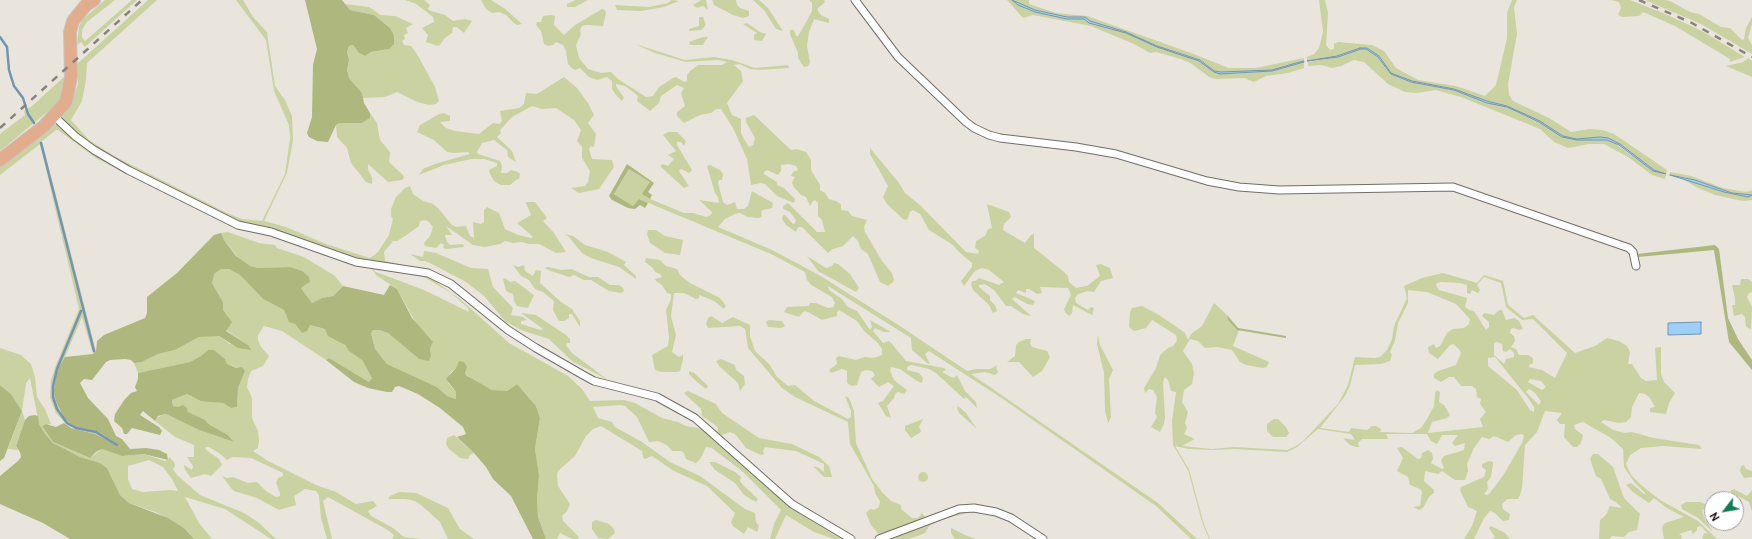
<!DOCTYPE html>
<style>
body{margin:0}
#map{position:relative;width:1752px;height:539px;overflow:hidden;background:#e9e5dd;font-family:Cabin,sans-serif}
canvas{display:block}
.north{position:absolute;left:1704px;top:491px;width:40px;height:40px;box-sizing:border-box;background:#fff;border:1px solid #a09f9e;border-radius:50%;rotate:239deg;font-size:11px;font-weight:700;line-height:16px;text-align:center;color:#110f0d}
.north::after{content:'';display:block;margin:auto;width:14px;height:18px;background:#157b54;clip-path:polygon(50% 0,100% 100%,50% 72%,0 100%)}
</style>
<div id="map">
<canvas width="1752" height="539"></canvas>
<div class="north">N</div>
</div>
<script>
const c = document.querySelector('canvas').getContext('2d');
c.lineJoin = 'round';
function fill(path, color) {
  c.fillStyle = color;
  c.fill(path, 'evenodd');
}
function poly(rows) {
  const path = new Path2D();
  for (const r of rows) {
    if (r.length === 3) {
      path.moveTo(r[0] + r[2], r[1]);
      path.arc(r[0], r[1], r[2], 0, 2 * Math.PI);
      continue;
    }
    path.moveTo(r[0], r[1]);
    for (let i = 2; i < r.length; i += 2) path.lineTo(r[i], r[i + 1]);
  }
  return path;
}
function trace(path, color, width, dash) {
  c.strokeStyle = color;
  c.lineWidth = width;
  c.lineCap = dash ? 'butt' : 'round';
  c.setLineDash(dash || []);
  c.stroke(path);
}
fill(poly([
 [105,0,115,0,87,22,82,30,82,37,85,41,132,0,137,0,85,47,81,42,77,45,79,27,82,20],
 [148,0,157,0,87,63,86,80,82,101,71,120,89,140,114,156,227,213,242,219,262,221,285,174,290,138,289,125,274,91,266,40,236,0,243,0,253,17,267,32,275,86,285,100,292,116,293,140,287,173,264,221,286,227,326,244,370,258,378,252,389,235,393,219,391,216,391,209,396,197,405,188,410,186,413,194,423,201,433,204,438,208,452,225,456,227,466,226,470,236,474,238,473,222,481,224,484,222,484,210,487,207,499,213,505,229,518,235,531,238,533,237,517,223,531,215,526,203,527,202,535,202,547,218,543,221,554,233,566,252,556,253,539,244,528,244,522,242,513,243,505,241,500,244,485,247,473,245,446,226,452,235,445,235,447,242,450,245,463,244,464,247,447,249,443,248,444,245,441,243,436,248,425,246,424,243,430,236,433,227,428,221,424,220,420,221,419,226,408,234,397,241,393,241,384,252,385,261,413,267,361,260,237,221,133,170,82,139,66,123,62,117,70,107,78,84,77,64],
 [405,0,424,0,430,5,428,9,431,11,445,15,453,21,465,19,472,21,464,33,457,27,453,27,452,33,445,38,439,46,435,45,426,42,428,35,422,28,434,22,433,17,416,4],
 [481,0,491,0,504,8,522,24,517,25,514,23,506,15,499,12,492,13,486,9],
 [576,0,588,0,575,7,567,7,567,4],
 [671,0,679,1,664,7,641,11,617,10,615,5,649,7,668,3],
 [701,0,706,0,708,10,703,6,697,8,693,5],
 [712,0,736,0,737,5,740,8,749,11,749,16,743,18,733,15,714,5],
 [753,0,759,0,768,8,783,31,776,29,764,10],
 [809,0,824,0,825,2,818,8,818,11,821,15,829,19,829,23,814,19,809,32,807,46,810,62,808,66,804,67,798,58,798,53,790,34,790,30,794,30,796,36,798,36,804,26,812,11,812,3],
 [1007,0,1012,0,1018,5,1035,12,1067,19,1084,19,1089,23,1126,33,1157,47,1199,61,1214,72,1229,74,1272,71,1304,62,1304,68,1288,73,1266,76,1254,82,1244,78,1215,79,1209,77,1192,64,1181,59,1156,52,1150,53,1134,44,1091,26,1033,15,1023,18],
 [1014,0,1029,0,1029,4,1056,13,1087,16,1191,53,1229,68,1255,68,1304,58,1304,61,1272,70,1221,72,1214,71,1200,60,1157,46,1126,32,1090,21,1085,17,1067,17,1035,10,1027,8],
 [1319,0,1325,0,1328,13,1326,45,1330,50,1334,49,1334,44,1338,42,1372,45,1384,51,1396,68,1418,80,1456,86,1485,96,1496,85,1507,38,1507,13,1512,0,1517,0,1514,7,1517,34,1508,84,1509,95,1513,101,1549,118,1571,132,1590,129,1602,130,1614,134,1667,170,1666,174,1654,170,1620,144,1608,138,1577,139,1563,136,1507,106,1487,101,1454,89,1412,81,1391,73,1379,56,1367,48,1360,48,1337,56,1307,61,1307,57,1314,54,1319,48,1323,32],
 [1611,0,1630,0,1663,13,1702,31,1745,57,1730,62,1730,59,1675,26,1643,12,1639,16,1622,17,1618,15,1621,8,1619,2],
 [1645,0,1666,0,1672,2,1690,12,1699,14,1721,27,1730,28,1742,40,1744,39,1746,28,1752,17,1752,24,1748,38,1752,45,1752,54,1701,24],
 [345,4,369,7,381,15,395,16,413,24,406,28,408,33,404,35,405,39,402,41,404,45,411,46,417,54,435,87,439,101,436,104,429,105,417,102,397,92,385,97,363,98,362,93,349,78,347,70,349,60,347,52,349,46,353,45,359,53,365,56,371,52,389,49,390,28,374,15,350,10],
 [602,9,605,10,606,13,603,26,586,25,582,26,580,30,581,34,576,45,579,58,588,69,601,73,611,72,618,79,646,97,653,96,659,87,673,78,676,77,684,82,687,81,687,75,690,71,698,65,722,65,727,62,718,60,686,62,655,53,635,44,685,60,714,57,732,60,755,68,788,65,789,68,761,70,750,69,739,64,734,65,741,71,743,81,727,103,732,115,741,119,741,133,744,139,749,147,753,145,755,138,746,122,746,118,754,115,791,150,797,149,806,152,811,160,811,170,820,185,820,190,825,193,829,199,836,201,841,204,841,210,848,211,852,216,867,220,864,227,865,232,882,261,892,273,894,280,893,282,888,286,880,282,868,254,861,249,858,241,853,236,843,246,833,249,828,253,802,227,798,227,796,232,786,225,782,219,783,215,785,215,793,224,795,223,796,220,790,212,783,209,783,206,788,203,817,232,825,232,822,220,818,216,818,203,815,200,813,201,810,206,806,197,801,195,793,186,792,182,795,177,791,176,793,172,798,170,796,166,789,164,781,165,781,171,778,175,767,170,764,172,764,174,777,182,777,185,784,188,795,199,794,203,777,196,765,184,761,183,751,185,747,159,733,128,721,109,716,109,711,113,700,115,684,123,677,116,677,112,685,106,681,93,684,88,677,85,661,96,659,103,650,111,637,101,638,96,632,91,625,86,616,84,616,86,624,98,622,101,616,95,612,89,612,81,607,77,597,80,589,77,580,68,575,70,572,68,568,64,566,51,563,45,556,42,553,45,548,46,544,44,541,31,536,25,537,22,541,22,543,16,551,15,555,16,554,25,564,35,575,25],
 [699,17,703,17,706,25,701,30,689,31,689,29,699,26],
 [747,23,760,32,766,34,762,41,754,40,754,35,757,33,743,24],
 [703,37,708,37,703,45,690,45,689,42],
 [1361,49,1366,49,1378,57,1391,74,1411,82,1454,90,1487,103,1507,107,1570,139,1600,138,1613,142,1653,171,1666,175,1665,179,1652,175,1628,157,1604,144,1589,144,1568,148,1554,142,1540,129,1461,97,1436,90,1416,93,1405,92,1388,84,1364,62,1354,60,1341,66,1332,68,1321,65,1308,66,1308,62,1338,57],
 [1748,58,1752,61,1752,77,1726,66,1743,62],
 [66,75,62,94,58,103,0,151,0,134,25,115,24,111,31,107],
 [564,77,577,88,588,103,594,115,588,123,596,134,594,147,591,146,589,149,592,159,612,160,614,167,599,189,579,193,571,188,585,186,588,182,590,171,582,158,582,147,577,141,581,130,574,120,556,108,542,109,532,106,512,117,500,130,501,133,497,137,512,151,516,162,508,157,507,150,494,140,482,143,477,152,478,154,500,161,502,166,501,173,507,173,511,170,518,172,520,174,519,179,516,180,510,185,501,185,494,181,489,172,490,169,497,166,497,163,484,159,471,159,444,165,419,175,423,169,435,164,470,154,468,152,454,153,447,152,434,140,417,132,420,125,439,114,444,113,450,116,450,121,440,122,446,128,455,131,479,134,493,123,499,124,502,121,500,111,519,108,524,104,526,93,537,94],
 [370,113,377,123,380,140,390,152,389,162,403,175,404,178,402,180,388,182,368,164,368,169,372,178,372,184,366,182,351,163,347,148,337,137,336,125,339,123,362,123,370,118],
 [54,124,61,127,94,154,154,187,96,158,58,130,56,130,42,141,96,351,93,354,82,317,65,357,59,367,56,401,64,418,70,424,99,432,121,447,95,434,68,426,56,413,50,398,51,380,56,365,79,309,40,144,0,175,0,166],
 [668,132,677,132,686,141,684,146,681,142,677,142,677,145,692,170,689,173,681,169,679,171,689,186,684,188,660,166,663,164,668,166,674,159,668,155,676,151,663,135],
 [870,148,899,183,905,193,921,206,966,252,978,254,979,251,975,248,976,241,985,236,988,229,992,228,987,204,1009,212,1011,217,1004,224,1003,230,1025,243,1031,235,1034,234,1034,248,1063,271,1068,276,1069,282,1076,288,1087,286,1100,276,1096,265,1101,264,1110,268,1113,278,1101,281,1094,292,1088,291,1078,294,1075,298,1076,303,1088,310,1091,307,1094,308,1092,315,1073,305,1072,313,1069,316,1065,312,1064,309,1071,295,1068,288,1040,287,1042,293,1037,294,1029,289,1026,289,1026,293,1018,290,1016,293,1035,301,1033,305,1027,304,1015,297,1012,299,1031,316,1023,314,1011,306,1006,306,994,290,985,284,979,285,979,287,990,296,990,300,995,305,997,311,993,313,989,305,973,290,971,284,972,281,975,281,979,278,999,285,1004,282,989,270,982,268,975,271,964,286,961,281,972,267,972,263,959,252,953,245,929,230,920,214,913,210,910,212,907,220,903,219,887,204,883,197,888,186,870,154],
 [710,165,720,170,723,174,722,180,719,180,718,183,723,202,727,205,735,202,737,209,744,209,748,206,752,191,773,203,772,208,763,210,761,212,762,216,759,218,748,217,740,213,735,214,725,219,718,227,772,250,819,275,900,326,967,371,977,369,990,369,998,365,996,368,998,372,995,375,985,372,971,374,1158,503,1197,539,1191,539,1156,506,1003,399,929,351,925,354,930,364,927,363,912,350,911,338,828,286,829,290,842,299,848,307,857,311,870,330,872,327,870,320,891,332,884,332,875,328,873,331,883,343,889,341,892,344,906,361,944,368,946,370,942,372,951,377,954,378,957,375,965,391,976,402,977,408,966,397,964,399,936,373,929,369,911,365,907,367,907,370,919,373,923,378,922,383,917,381,900,369,891,367,890,371,894,380,907,390,904,394,898,392,895,394,894,398,887,406,891,418,886,416,878,403,883,401,894,386,888,382,879,387,871,379,875,375,872,371,866,370,861,372,857,385,852,386,847,383,847,371,842,369,831,373,829,370,837,364,836,358,839,356,856,360,865,357,874,358,882,355,882,349,878,343,864,331,857,321,839,310,837,312,837,316,822,320,808,312,804,311,799,317,784,312,787,307,809,306,810,303,816,303,828,308,833,307,835,303,832,297,811,285,807,280,805,272,771,254,639,199,633,206,614,194,629,169,651,182,643,194,650,199,684,213,693,213,706,217,711,215,712,212,699,200,719,203,718,197,715,193,707,166],
 [1670,172,1691,176,1723,188,1746,192,1752,190,1752,194,1748,195,1732,193,1688,178,1670,175],
 [1681,178,1724,192,1748,197,1752,195,1752,200,1743,201,1715,195,1696,187],
 [648,230,656,230,665,236,683,240,680,255,665,253,650,243,647,234],
 [228,232,259,243,275,245,277,248,304,257,335,276,343,286,333,296,322,298,312,303,301,288,310,282,290,267,258,268,250,266,241,261,224,240,221,233],
 [564,234,573,236,585,245,608,252,626,262,624,265,636,276,636,279,619,267,591,258,582,253,568,236],
 [424,251,436,253,471,268,488,269,493,287,513,308,511,315,523,317,527,320,521,321,521,324,540,330,543,329,521,313,536,315,566,335,570,339,570,343,567,343,566,345,572,353,608,380,572,361,549,339,521,330,505,321,484,296,466,282,430,263,425,261,420,261,410,254,423,257],
 [807,256,826,268,832,266,834,263,838,264,850,274,859,288,856,292,818,271],
 [646,258,660,260,666,266,677,269,680,275,690,283,720,298,726,306,724,309,714,301,702,296,699,295,699,298,696,299,684,293,674,293,671,316,676,335,672,352,679,357,683,355,683,360,680,371,677,372,662,372,655,370,652,355,668,346,669,337,666,310,671,299,671,294,667,293,662,285,656,281,655,279,662,277,660,274,655,272,653,268,645,262],
 [513,265,518,267,524,265,525,271,533,276,536,270,541,271,540,283,561,302,572,309,580,321,580,327,572,314,569,314,569,318,564,321,559,321,553,310,554,301,543,292,535,289,529,280,521,276],
 [548,267,561,270,571,269,589,277,598,277,610,285,619,285,623,288,624,291,621,293,609,291,591,280,584,280,574,275,569,277,548,270,545,268],
 [371,268,376,272,424,290,469,312,468,308,451,293,419,274,432,279,460,299,509,343,568,376,582,389,590,401,624,400,635,403,662,418,678,422,686,426,703,429,771,491,810,520,841,539,834,539,814,532,786,515,775,539,770,539,774,524,781,510,743,472,712,448,706,447,701,458,696,463,686,459,684,453,681,451,672,451,667,445,658,441,649,442,637,417,625,406,621,405,593,407,598,418,612,422,615,427,642,442,670,462,700,476,745,509,755,513,756,522,759,526,757,532,748,527,744,534,733,526,731,522,735,513,707,486,674,471,652,456,645,459,643,457,642,451,601,426,593,429,586,436,575,456,558,471,557,475,558,486,570,504,567,511,562,516,563,521,578,536,579,539,572,539,560,533,557,539,546,539,538,517,537,501,539,475,535,449,540,418,536,406,517,384,507,391,501,391,492,390,472,380,465,373,467,367,459,361,456,368,450,373,448,383,456,392,456,399,447,396,437,387,387,364,375,349,371,333,373,330,379,330,388,333,419,359,431,356,430,348,397,289,376,275],
 [221,269,229,269,240,275,263,299,284,310,287,317,295,324,302,333,310,325,325,329,362,360,372,378,369,382,329,358,326,360,282,331,264,326,258,335,258,340,261,347,269,356,263,366,251,371,248,379,247,387,252,398,252,418,258,431,259,440,258,448,253,451,268,461,316,485,336,492,356,504,373,501,377,506,368,511,371,516,393,528,404,537,422,539,392,539,394,535,386,529,328,497,323,501,332,539,327,539,321,518,319,496,316,491,305,489,294,496,296,505,279,510,257,498,234,491,231,488,222,476,227,478,233,477,248,483,257,482,266,491,276,497,280,496,280,493,276,483,278,478,283,476,283,473,251,458,233,457,227,460,219,453,209,447,206,447,205,449,219,459,222,465,211,476,205,474,191,478,187,473,184,467,184,465,192,470,193,466,187,457,194,457,194,445,175,437,155,421,158,417,166,414,199,430,234,442,228,435,210,425,205,420,173,406,172,400,187,394,195,398,223,403,231,408,237,407,238,388,245,371,226,364,225,359,208,350,201,356,190,362,149,371,138,373,134,363,142,362,158,354,175,350,199,337,207,336,219,336,230,344,248,345,226,330,228,316,223,310,223,302,212,283,213,274],
 [1443,273,1477,283,1484,275,1503,281,1508,305,1524,318,1533,315,1575,353,1595,346,1607,338,1619,341,1627,346,1630,352,1628,364,1632,364,1641,378,1646,381,1657,380,1655,348,1661,347,1661,374,1664,382,1675,393,1669,403,1666,414,1650,412,1650,408,1655,407,1650,398,1645,394,1639,393,1632,407,1631,417,1626,422,1619,423,1604,420,1601,422,1613,430,1625,433,1632,432,1654,438,1699,445,1702,449,1663,446,1641,448,1630,455,1626,464,1631,475,1641,485,1660,500,1698,521,1717,539,1702,539,1704,533,1708,534,1701,526,1697,527,1697,530,1693,534,1691,530,1679,534,1682,536,1681,539,1664,539,1662,527,1665,523,1684,517,1667,508,1654,498,1649,503,1633,492,1626,485,1631,483,1644,494,1646,494,1634,482,1624,467,1623,449,1611,438,1583,422,1574,425,1575,429,1583,435,1581,443,1577,447,1573,447,1564,437,1565,424,1560,424,1557,420,1562,413,1545,411,1537,432,1525,445,1522,488,1520,495,1518,499,1507,499,1502,504,1503,509,1510,514,1509,520,1503,521,1495,513,1490,511,1484,518,1474,539,1464,539,1472,526,1477,511,1468,507,1460,490,1461,487,1484,477,1486,470,1482,467,1482,464,1489,461,1493,462,1493,464,1491,477,1487,482,1488,489,1484,494,1487,495,1490,493,1504,474,1522,443,1524,436,1522,434,1516,435,1508,442,1494,436,1489,439,1482,437,1474,448,1467,464,1468,471,1465,480,1455,480,1442,471,1438,474,1425,471,1424,481,1434,490,1434,493,1429,497,1423,508,1419,510,1413,507,1420,506,1422,492,1420,489,1410,485,1408,477,1397,471,1403,458,1397,448,1402,447,1418,459,1421,458,1422,453,1428,450,1432,453,1433,459,1431,463,1442,469,1444,468,1441,460,1444,456,1464,450,1465,443,1455,446,1452,443,1458,435,1442,435,1437,444,1431,441,1427,434,1386,434,1388,439,1362,439,1358,443,1359,447,1356,447,1350,445,1343,438,1355,440,1351,434,1318,429,1297,447,1287,452,1234,449,1212,450,1189,449,1175,446,1189,469,1203,521,1210,539,1209,539,1202,522,1188,470,1173,445,1172,421,1176,392,1171,391,1168,380,1165,377,1163,382,1165,418,1164,424,1160,432,1151,427,1157,417,1155,413,1157,397,1153,390,1149,389,1145,393,1144,388,1156,368,1160,355,1168,348,1173,346,1177,341,1176,335,1152,320,1146,328,1134,331,1129,327,1130,312,1132,308,1142,306,1159,315,1181,330,1185,333,1188,340,1191,334,1202,326,1214,303,1227,315,1228,320,1237,330,1239,330,1233,346,1269,362,1267,367,1263,368,1246,365,1240,362,1232,350,1217,347,1205,348,1198,341,1190,339,1183,351,1192,364,1194,373,1192,384,1184,390,1182,402,1188,412,1185,423,1187,428,1184,434,1195,439,1182,446,1212,449,1234,447,1287,450,1296,446,1303,441,1338,404,1348,385,1355,357,1375,358,1380,357,1387,350,1392,339,1394,326,1407,298,1404,286,1422,278],
 [1484,277,1501,283,1506,307,1522,320,1533,319,1567,353,1555,378,1542,370,1529,367,1529,365,1533,363,1533,358,1528,355,1519,355,1516,349,1511,347,1515,341,1514,336,1510,333,1511,329,1513,328,1520,330,1523,329,1519,321,1514,318,1506,320,1502,310,1499,310,1494,315,1484,313,1482,316,1489,322,1489,327,1486,330,1474,311,1469,310,1465,307,1467,298,1439,290,1436,285,1437,283,1441,282,1460,283,1467,285,1467,293,1470,294,1472,290,1478,293,1480,290,1477,285],
 [1408,290,1427,292,1456,304,1470,319,1469,324,1464,328,1453,329,1447,333,1440,346,1436,348,1434,344,1428,347,1429,353,1438,359,1450,345,1453,344,1459,349,1461,353,1456,365,1438,371,1434,374,1434,378,1441,382,1449,377,1454,377,1461,386,1472,386,1476,389,1477,397,1481,399,1480,404,1486,412,1480,419,1483,427,1428,433,1432,422,1447,418,1450,415,1444,405,1439,402,1440,392,1437,390,1435,393,1434,406,1427,419,1421,428,1412,433,1380,432,1381,429,1376,426,1372,426,1367,430,1351,428,1349,432,1320,428,1345,396,1350,386,1355,365,1381,364,1390,361,1392,355,1390,352,1395,341,1398,323,1408,303],
 [1497,342,1502,344,1503,351,1506,352,1510,349,1514,353,1514,357,1506,359,1504,364,1494,355,1494,343],
 [1495,357,1528,398,1534,407,1534,412,1530,410,1517,390,1488,366,1488,358],
 [1530,379,1541,381,1546,387,1542,390,1528,382],
 [1529,389,1534,392,1541,401,1539,405,1526,392],
 [505,278,510,282,515,281,534,295,528,308,517,306,514,301,513,294,506,291,503,279],
 [1741,279,1748,279,1752,282,1752,292,1749,293,1747,297,1752,307,1751,329,1746,327,1745,317,1742,314,1734,316,1732,305,1735,305,1735,298,1732,285,1740,285],
 [711,316,722,323,733,317,750,325,750,336,755,351,770,365,777,377,788,386,795,385,814,401,848,419,851,417,851,411,845,396,849,398,854,411,856,443,872,479,882,492,891,501,901,505,901,509,912,518,918,518,922,513,927,519,880,536,871,525,866,513,870,509,874,510,879,507,880,501,875,493,874,486,850,444,848,422,795,397,782,388,748,348,745,329,740,326,708,328,706,324,708,318],
 [769,320,782,321,785,326,781,328,768,327,766,322],
 [1098,335,1100,345,1113,370,1109,379,1111,417,1108,423,1105,411,1104,373,1097,344],
 [1026,339,1031,339,1030,344,1032,347,1047,351,1050,357,1042,371,1033,377,1019,362,1007,362,1015,356,1016,345,1019,342],
 [0,348,21,355,31,364,35,377,37,397,45,409,51,424,46,424,42,426,53,442,90,458,102,449,122,456,144,454,165,461,168,460,169,457,174,462,175,466,173,469,177,475,200,495,244,513,258,522,276,539,271,539,225,509,185,497,199,523,212,539,194,539,184,528,158,513,129,503,120,495,107,468,100,463,80,457,61,448,53,443,46,435,39,424,30,378,26,383,22,411,25,420,16,446,18,450,8,449,22,411,11,394,0,385],
 [149,460,163,467,172,479,178,491,170,490,143,492,132,489,128,479,128,466],
 [721,359,735,365,736,370,744,376,745,384,740,391,738,383,719,366,716,361],
 [689,371,694,373,706,384,708,386,706,389,696,381,689,374],
 [688,391,716,404,722,413,759,438,792,444,819,457,829,466,832,477,824,477,813,466,819,468,824,472,824,464,796,451,765,447,763,451,764,454,761,455,746,448,735,434,730,432,720,436,717,434,718,428,715,425,702,416,701,409,684,393],
 [958,406,966,413,977,429,959,413,957,408],
 [923,419,919,427,921,432,911,438,905,430,905,426],
 [1274,419,1278,419,1286,427,1289,433,1286,437,1273,437,1267,431,1267,424],
 [454,435,474,453,470,455,468,459,460,458,449,449,446,444,447,438],
 [1593,454,1598,454,1613,467,1624,498,1640,514,1637,530,1629,532,1624,537,1612,536,1610,539,1599,539,1600,520,1606,515,1610,506,1622,508,1616,502,1610,499,1601,479,1596,476,1590,459],
 [709,462,715,462,735,472,741,477,740,481,743,485,758,499,756,502,744,495,735,483,715,470],
 [1744,465,1746,469,1752,471,1752,477,1744,478,1742,475,1740,471,1741,466],
 [923,477,5],
 [1734,489,1747,496,1752,490,1752,512,1749,502,1732,493,1730,491],
 [399,492,416,493,448,508,460,529,474,539,448,539,440,522,421,505,415,501,406,499,388,499,390,496],
 [1686,502,1700,502,1710,506,1712,516,1708,514,1708,508,1702,510,1704,518,1713,532,1698,518,1682,509,1681,505],
 [974,510,989,512,1004,518,1040,539,1036,539,1002,518,985,513,971,512,940,520,930,525,925,533,918,536,908,539,891,539,955,513],
 [596,520,609,524,614,529,615,533,608,539,598,538,592,529,592,522],
 [1491,526,1505,533,1510,539,1492,539,1495,537,1489,528],
 [951,528,965,535,976,539,955,539,951,533]
]), '#cad2a1');
fill(poly([
 [305,0,342,0,350,10,374,15,390,28,394,36,394,44,389,49,371,52,365,56,359,53,353,45,349,46,347,52,349,60,347,70,349,78,362,93,364,103,370,113,370,118,362,123,339,123,336,125,328,142,317,141,309,137,307,133,312,117,313,65,317,49],
 [627,164,654,183,648,192,652,195,650,199,642,194,650,182,629,169,614,194,633,206,639,199,648,203,645,208,640,205,635,209,628,208,612,200,609,196],
 [221,233,224,240,236,256,250,266,258,268,290,267,302,271,309,277,310,282,301,288,312,303,322,298,333,296,343,286,384,295,390,285,397,289,412,318,433,342,430,348,431,356,429,361,419,359,388,333,379,330,373,330,371,333,375,349,387,364,437,387,447,396,456,399,456,392,446,379,456,368,459,361,464,362,467,367,465,373,467,376,492,390,507,391,517,384,536,406,540,418,535,449,539,475,537,501,538,517,546,539,533,539,511,496,493,479,486,467,474,453,457,437,466,434,463,427,440,408,418,394,399,386,395,387,392,392,387,392,368,388,354,382,326,360,329,358,369,382,372,378,362,360,349,351,345,345,328,336,325,329,310,325,307,331,302,333,295,324,289,322,284,310,263,299,240,275,229,269,221,269,214,274,212,283,223,302,223,310,232,322,226,331,248,345,251,350,238,348,219,336,199,337,175,350,158,354,142,362,134,363,131,360,125,359,110,360,106,362,92,380,84,379,80,383,88,398,108,419,116,436,122,439,130,449,146,448,159,450,167,454,168,460,144,454,122,456,102,449,96,452,90,458,53,442,42,426,46,424,56,427,64,423,71,428,95,434,120,446,99,432,73,426,64,418,56,401,54,391,56,376,59,367,65,357,93,354,96,351,97,341,104,335,145,318,147,313,147,297,177,273,214,235],
 [1715,245,1719,249,1728,318,1738,339,1752,360,1752,370,1729,342,1714,250,1638,257,1637,254],
 [1227,315,1238,328,1286,336,1286,338,1237,330,1228,320],
 [208,350,214,350,225,359,227,364,236,368,242,367,245,371,238,388,237,407,231,408,223,403,201,401,187,394,172,400,173,406,178,407,183,405,187,408,188,412,205,420,210,425,228,435,234,442,199,430,166,414,158,416,155,421,143,411,140,415,159,427,162,431,160,435,132,428,127,434,124,434,122,428,114,421,115,414,125,399,131,393,137,391,135,387,138,379,138,373,190,362,201,356],
 [0,385,11,394,22,411,4,458,0,461],
 [35,415,38,416,39,424,46,435,53,443,80,457,100,463,107,468,120,495,129,503,168,518,184,528,194,539,70,539,43,523,0,504,0,476,18,461,21,457,20,452,16,446,25,420,29,416]
]), '#aeb77d');
const water = poly([
 [1012,0,1035,10,1067,17,1085,17,1090,21,1126,32,1157,46,1200,60,1214,71,1221,72,1272,70,1296,63,1304,61,1304,62,1272,71,1220,74,1214,72,1199,61,1157,47,1126,33,1089,23,1084,19,1067,19,1035,12,1018,5,1012,0],
 [1360,48,1367,48,1379,56,1391,73,1412,81,1454,89,1487,101,1507,106,1540,121,1563,136,1577,139,1600,137,1608,138,1620,144,1654,170,1666,174,1653,171,1619,145,1607,140,1577,140,1562,137,1539,122,1507,107,1487,103,1454,90,1411,82,1391,74,1378,57,1366,49,1361,49,1338,57,1307,61,1337,56,1360,48],
 [1670,175,1695,180,1732,193,1752,195,1748,197,1724,192,1670,175],
 [1701,322,1701,334,1668,335,1668,323,1701,322]
]);
fill(water, '#9dcff8');
trace(water, '#7395b2', 1);
trace(poly([
 [0,37,7,47,9,70,14,86,23,98,28,114,34,123],
 [41,143,94,351],
 [81,311,57,369,53,386,53,397,57,409,67,423,76,428,96,432,117,445]
]), '#7395b2', 2.5);
const minor = poly([
 [855,0,898,57,966,122,974,128,989,135,1000,138,1076,147,1116,154,1207,181,1239,187,1279,190,1453,187,1629,248,1633,252,1636,266],
 [55,117,75,136,94,150,128,170,238,225,271,232,356,262,428,273,451,284,508,330,536,348,583,375,594,381,657,397,695,418,792,504,851,539],
 [879,539,959,509,974,508,996,512,1011,518,1043,539]
]);
const primary = poly([
 [0,160,44,126,66,102,71,77,70,32,73,21,86,5,94,0]
]);
trace(minor, '#726e67', 9);
trace(primary, '#c6c5c5', 14);
trace(minor, '#fff', 7);
trace(primary, '#e2ad8d', 12);
trace(poly([
 [1639,0,1692,23,1752,57],
 [0,128,142,0]
]), '#86837d', 2.5, [7, 7]);
</script>
